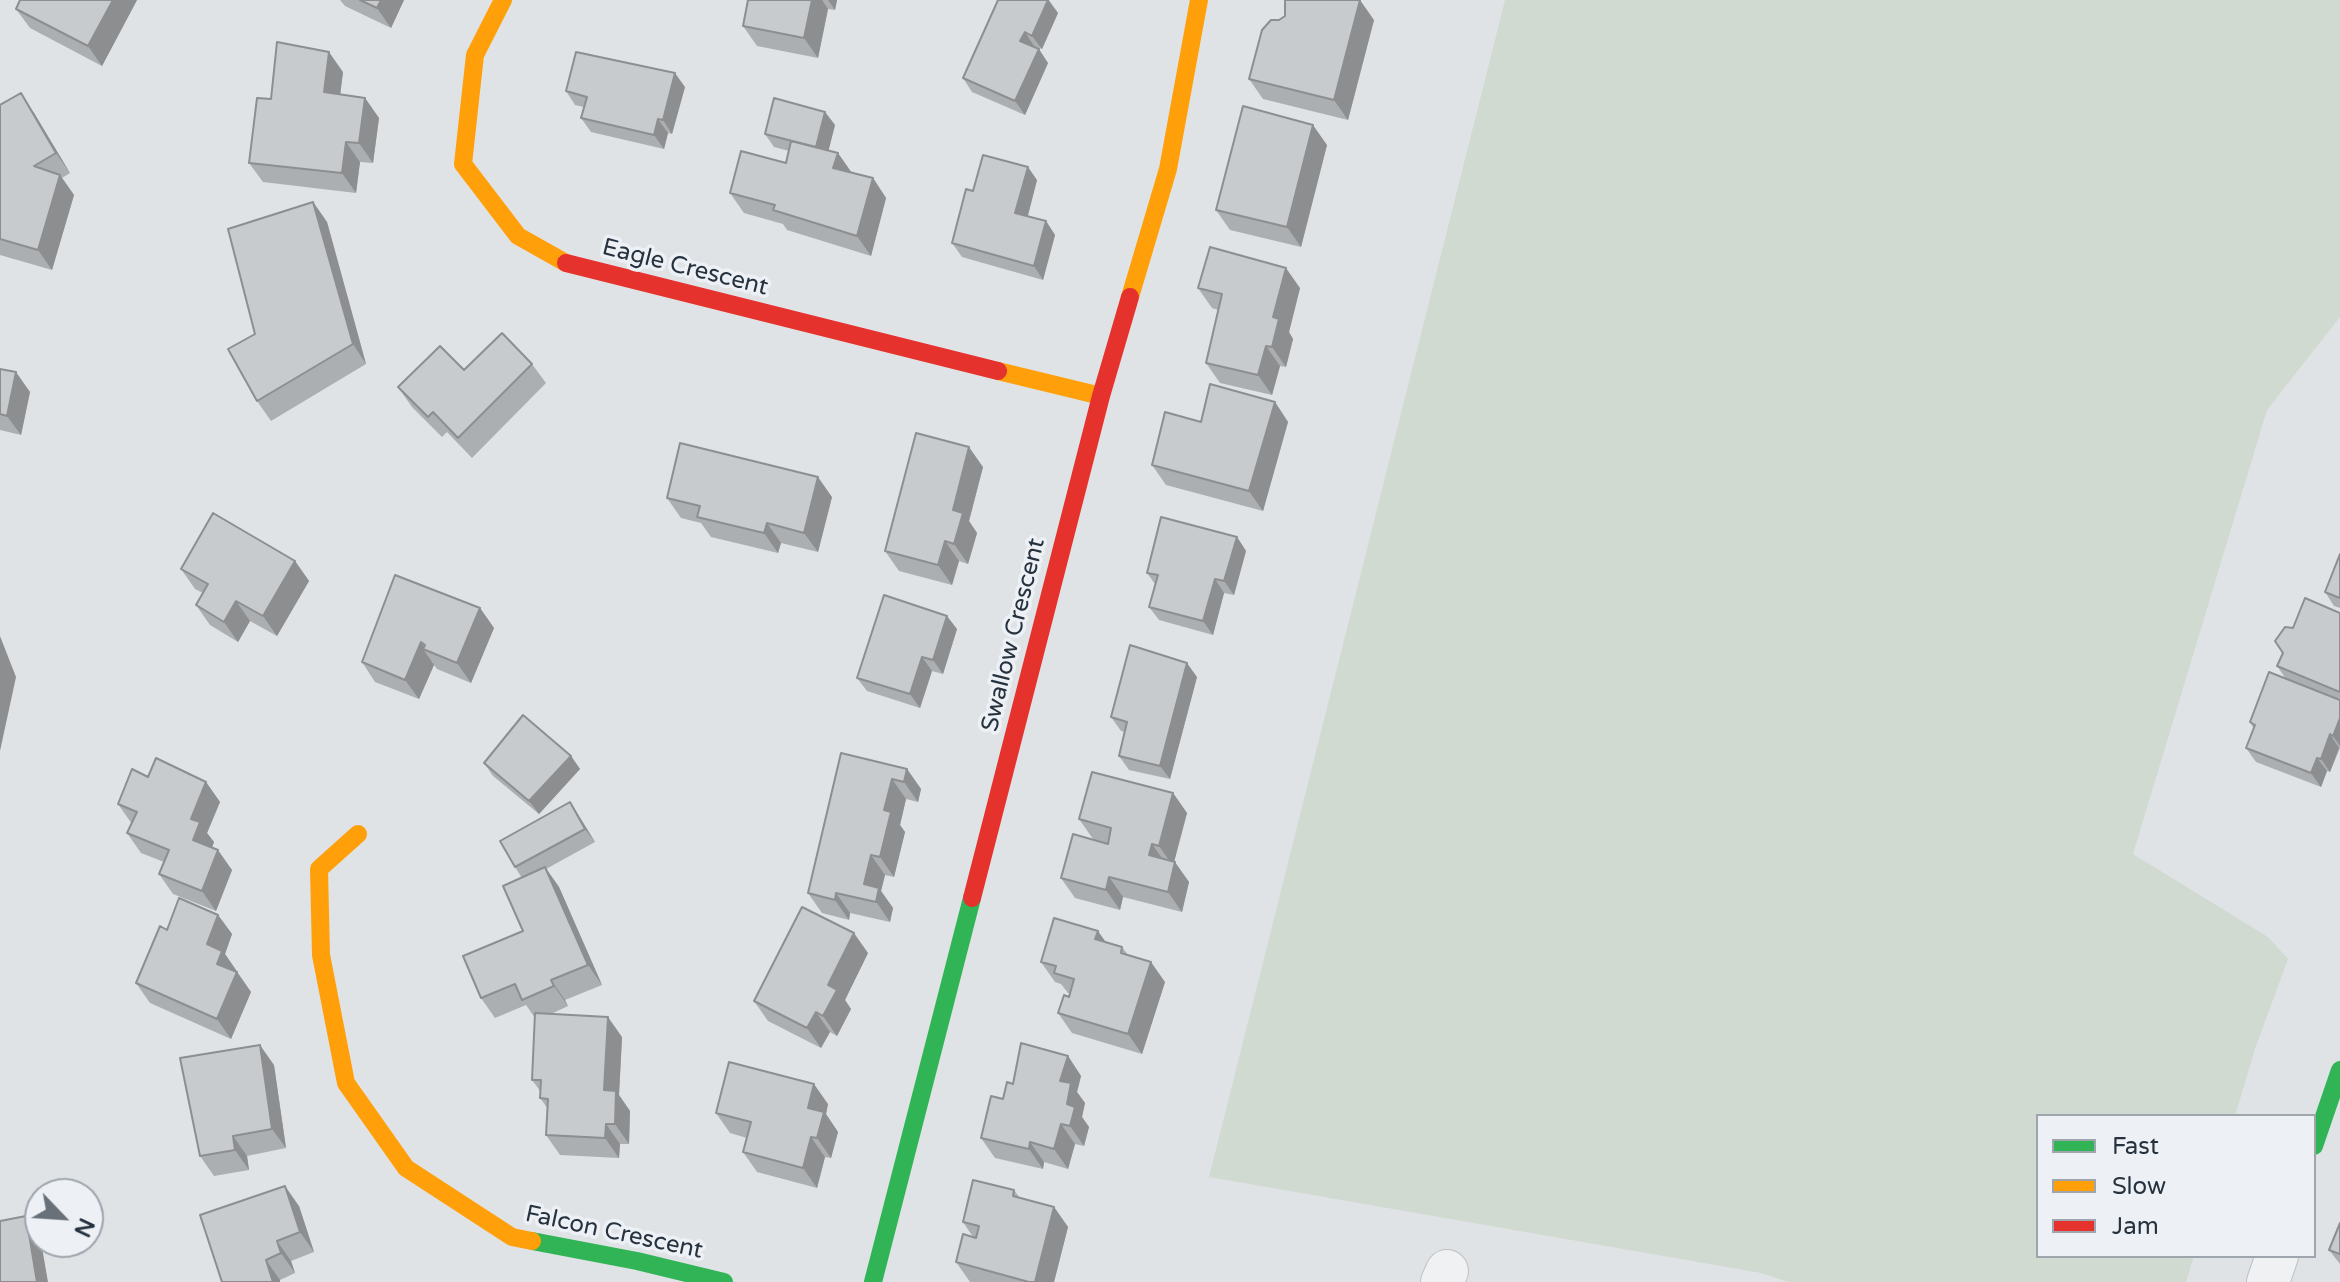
<!DOCTYPE html>
<style>
body{margin:0}
#map{position:relative;width:2340px;height:1282px;overflow:hidden;background:#e0e3e6;font-family:"Varela Round",sans-serif}
canvas{display:block}
.legend{position:absolute;left:2036px;top:1114px;width:280px;height:144px;box-sizing:border-box;background:#edf1f6;border:2px solid #9ea5ad;margin:0;padding:10px 14px;list-style:none;font-size:24px;color:#27323f}
.legend li{display:flex;align-items:center;gap:16px;height:40px}
.legend b{width:40px;border:2px solid #9ea5ad}
.north{position:absolute;left:24px;top:1178px;width:80px;height:80px;box-sizing:border-box;background:#edf1f6;border:2px solid #9ea5ad;border-radius:50%;rotate:115deg;font-size:22px;font-weight:700;line-height:32px;text-align:center;color:#27323f}
.north::after{content:'';display:block;margin:auto;width:28px;height:36px;background:#687079;clip-path:polygon(50% 0,100% 100%,50% 72%,0 100%)}
</style>
<div id="map">
<canvas width="2340" height="1282"></canvas>
<ul class="legend">
<li><b style="height:10px;background:#30b455"></b>Fast</li>
<li><b style="height:10px;background:#ff9f0a"></b>Slow</li>
<li><b style="height:10px;background:#e5322d"></b>Jam</li>
</ul>
<div class="north">N</div>
</div>
<script>
const c = document.querySelector('canvas').getContext('2d');
c.lineJoin = 'round';
function fill(path, color) {
  c.fillStyle = color;
  c.fill(path, 'evenodd');
}
function poly(rows) {
  const path = new Path2D();
  for (const r of rows) {
    path.moveTo(r[0], r[1]);
    for (let i = 2; i < r.length; i += 2) path.lineTo(r[i], r[i + 1]);
  }
  return path;
}
function trace(path, color, width, dash) {
  c.strokeStyle = color;
  c.lineWidth = width;
  c.lineCap = dash ? 'butt' : 'round';
  c.setLineDash(dash || []);
  c.stroke(path);
}
function drawText(font, color, halo, rows, align = 'center') {
  c.font = font + ' "Varela Round",sans-serif';
  c.lineWidth = 7;
  c.setLineDash([]);
  c.textBaseline = 'middle';
  c.strokeStyle = halo;
  c.fillStyle = color;
  for (const [text, x, y, turn = 0] of rows) {
    c.save();
    c.translate(x, y);
    c.rotate((+turn || 0) * Math.PI / 180);
    c.textAlign = isNaN(turn) ? turn : align;
    if (halo) c.strokeText(text, 0, 0);
    c.fillText(text, 0, 0);
    c.restore();
  }
}
fill(poly([
 [1505,0,2340,0,2340,317,2267,410,2133,854,2268,937,2288,959,2255,1049,2235,1116,2038,1116,2038,1256,2194,1256,2186,1282,1789,1282,1761,1273,1209,1177]
]), '#d1dad1');
const street = poly([
 [1442,1282,1447,1271],
 [2268,1282,2277,1256]
]);
trace(street, '#bec1c4', 44);
trace(street, '#f0f1f2', 42);
trace(poly([
 [2314,1146,2340,1070],
 [532,1241,637,1261,724,1282],
 [873,1282,972,898]
]), '#30b455', 18);
trace(poly([
 [503,0,475,55,463,164,518,236,566,263],
 [1130,297,1168,169,1199,0],
 [998,371,1101,396],
 [358,834,319,869,321,955,346,1083,406,1168,512,1237,532,1241]
]), '#ff9f0a', 18);
trace(poly([
 [566,263,998,371],
 [972,898,1101,396,1130,297]
]), '#e5322d', 18);
fill(poly([
 [20,0,137,0,102,66,30,28,16,9],
 [340,0,404,0,391,28,345,6],
 [748,0,837,0,835,10,828,9,818,58,757,46,743,26],
 [998,0,1049,0,1058,13,1042,49,1034,46,1034,47,1048,63,1025,115,972,92,963,78],
 [1285,16,1374,20,1348,120,1263,99,1249,79,1279,20],
 [343,72,340,95,365,98,379,118,373,163,360,162,356,193,263,182,249,163,271,99],
 [685,87,672,134,668,133,664,149,591,132,581,118,584,107,575,105,566,91],
 [0,105,34,113,70,173,62,178,74,195,52,270,0,255],
 [825,112,835,125,828,150,851,173,873,178,886,198,871,256,787,230,783,224,744,213,730,193,786,163,789,151,774,147,765,134],
 [1327,145,1301,247,1230,230,1216,210],
 [1037,180,1028,216,1046,221,1055,235,1043,280,962,257,952,243,973,191],
 [313,202,327,222,366,364,271,421,257,401,255,334],
 [1198,288,1300,288,1289,332,1293,339,1286,367,1280,366,1272,395,1220,383,1206,363,1218,310,1212,308],
 [532,364,546,383,472,458,447,432,442,437,412,407,398,387,464,370],
 [0,369,30,392,21,435,0,430],
 [1275,402,1288,422,1263,511,1166,485,1152,465,1201,422],
 [983,467,969,521,977,533,968,564,959,561,952,585,899,571,885,551],
 [832,497,818,552,781,543,778,553,711,537,701,523,681,518,667,498],
 [1237,537,1246,551,1234,595,1224,593,1213,635,1159,620,1149,607,1155,584,1147,573],
 [2340,554,2340,608,2334,606,2325,592],
 [295,561,309,581,277,636,250,621,238,642,210,625,196,605,203,593,195,589,181,569],
 [480,608,494,628,471,683,437,669,434,665,419,699,375,682,362,662],
 [2340,613,2340,748,2330,772,2327,771,2321,787,2256,762,2246,748,2254,729,2250,722,2286,679,2277,666,2293,628],
 [957,629,943,674,932,671,920,708,867,691,857,678],
 [1197,677,1170,779,1129,770,1119,756,1125,732,1121,731,1111,717],
 [841,753,907,769,921,789,918,802,906,799,900,825,905,832,894,877,885,875,881,891,893,908,890,922,850,913,849,920,822,913,808,893],
 [571,756,580,769,539,814,493,776,484,763],
 [148,777,206,782,220,802,207,833,214,842,212,848,232,870,216,911,173,894,159,874,164,862,141,853,127,833,132,824,118,804],
 [1173,793,1187,813,1174,862,1189,882,1182,912,1123,897,1120,910,1075,898,1061,878,1093,839,1079,819],
 [570,802,595,842,546,869,559,887,602,985,565,1000,568,1006,551,1014,622,1037,619,1095,630,1111,629,1144,620,1144,619,1158,560,1155,546,1135,548,1109,540,1098,541,1092,532,1080,535,1018,526,1005,495,1018,481,998,523,931,522,878,515,867],
 [218,915,232,934,225,954,251,992,231,1039,150,1003,136,983,167,930],
 [1105,942,1122,947,1128,955,1165,982,1142,1054,1072,1033,1058,1013,1070,994,1068,993,1061,984,1055,982,1041,962],
 [868,953,845,1000,851,1009,837,1036,830,1032,821,1048,768,1021,754,1001],
 [1068,1056,1081,1076,1077,1092,1085,1103,1082,1117,1089,1127,1084,1146,1075,1144,1068,1169,1044,1162,1043,1169,995,1158,981,1138,1013,1084],
 [274,1065,286,1148,247,1156,249,1170,214,1176,200,1156],
 [828,1104,826,1114,838,1132,831,1158,825,1157,817,1188,757,1172,743,1152,747,1138,730,1133,716,1113],
 [1014,1190,1020,1198,1054,1207,1068,1227,1054,1282,970,1282,956,1262,973,1237,963,1222],
 [299,1206,314,1252,291,1261,295,1273,280,1280,222,1282],
 [2340,1223,2340,1264,2329,1250]
]), '#acafb1');
fill(poly([
 [113,0,137,0,102,66,88,46],
 [381,0,404,0,391,28,377,8],
 [812,0,822,0,828,9,818,58,804,38],
 [828,0,837,0,835,10],
 [1048,0,1058,13,1042,49,1032,36],
 [1360,0,1374,20,1348,120,1334,100],
 [1025,32,1034,46,1030,55,1020,41],
 [1039,49,1048,63,1025,115,1015,101],
 [329,52,343,72,338,112,324,92],
 [675,73,685,87,672,134,663,120],
 [21,93,34,113,70,173,56,153],
 [365,98,379,118,373,163,359,143],
 [825,112,835,125,826,161,816,147],
 [658,119,668,133,664,149,654,135],
 [1313,125,1327,145,1301,247,1287,227],
 [346,142,360,162,356,193,342,173],
 [838,153,852,173,833,168],
 [1028,167,1037,180,1025,226,1015,213],
 [60,175,74,195,52,270,38,250],
 [873,178,886,198,871,256,857,236],
 [313,202,327,222,366,364,353,344],
 [1046,221,1055,235,1043,280,1034,266],
 [1286,268,1300,288,1289,332,1293,339,1286,367,1272,347,1273,317],
 [1266,346,1280,366,1272,395,1258,375],
 [16,372,30,392,21,435,7,416],
 [1275,402,1288,422,1263,511,1249,491],
 [969,447,983,467,969,521,977,533,968,564,954,544,953,510],
 [818,477,832,497,818,552,804,533],
 [767,523,781,543,778,553,764,533],
 [1237,537,1246,551,1234,595,1224,581],
 [945,541,959,561,952,585,938,565],
 [295,561,309,581,277,636,263,616],
 [1215,579,1224,593,1213,635,1203,621],
 [236,601,250,621,238,642,224,622],
 [480,608,494,628,471,683,457,663],
 [947,616,957,629,943,674,933,660],
 [0,636,16,677,0,751],
 [421,642,427,651,423,649,434,665,419,699,405,680],
 [922,657,932,671,920,708,910,694],
 [1187,663,1197,677,1170,779,1160,766],
 [2340,718,2340,746,2333,736],
 [2330,734,2339,748,2330,772,2321,759],
 [571,756,580,769,539,814,529,801],
 [2317,758,2327,771,2321,787,2311,773],
 [907,769,921,789,918,802,904,782],
 [892,779,906,799,900,825,905,832,894,877,880,857,884,810],
 [206,782,220,802,207,833,214,842,207,860,193,840,191,819],
 [1173,793,1187,813,1173,866,1159,846],
 [570,802,579,816,595,842,585,829],
 [1152,844,1166,864,1149,855],
 [218,850,232,870,216,911,202,891],
 [871,855,885,875,881,891,893,908,890,922,864,884],
 [1175,862,1189,882,1182,912,1168,892],
 [545,867,559,887,602,985,588,965],
 [1109,877,1123,897,1120,910,1106,890],
 [836,893,850,913,849,920,835,900],
 [218,915,232,934,225,954,236,970,231,984,217,964,207,944],
 [1098,931,1112,951,1095,939],
 [854,933,868,953,845,1000,851,1009,837,1036,823,1016,828,985],
 [1151,962,1165,982,1142,1054,1128,1034],
 [237,972,251,992,231,1039,217,1019],
 [551,980,565,1000,568,1006,554,986],
 [816,1012,830,1032,821,1048,807,1028],
 [608,1017,622,1037,619,1095,630,1111,629,1144,615,1124,604,1090],
 [260,1045,274,1065,286,1148,272,1129],
 [1068,1056,1081,1076,1077,1092,1085,1103,1082,1117,1089,1127,1084,1146,1070,1126,1067,1104,1060,1081],
 [814,1084,828,1104,826,1114,838,1132,831,1158,817,1138,808,1108],
 [606,1124,620,1144,619,1158,605,1138],
 [1061,1124,1075,1144,1068,1169,1054,1149],
 [233,1136,247,1156,249,1170,235,1150],
 [811,1137,825,1157,817,1188,803,1168],
 [1030,1142,1044,1162,1043,1169,1029,1149],
 [285,1186,299,1206,314,1252,300,1232],
 [1054,1207,1068,1227,1054,1282,1035,1282],
 [26,1216,40,1236,48,1282,37,1282],
 [277,1241,291,1261,295,1273,281,1253],
 [266,1260,280,1280,280,1282,273,1282]
]), '#8c8e90');
const building = poly([
 [20,0,113,0,88,46,16,9,20,0],
 [360,0,381,0,377,8,360,0],
 [748,0,812,0,804,38,743,26,748,0],
 [998,0,1048,0,1032,36,1025,32,1020,41,1039,49,1015,101,963,78,998,0],
 [1285,0,1360,0,1334,100,1249,79,1262,30,1271,20,1279,20,1285,16,1285,0],
 [277,42,329,52,324,92,365,98,359,143,346,142,342,173,249,163,257,98,271,99,277,42],
 [576,52,675,73,663,120,658,119,654,135,581,118,587,97,566,91,576,52],
 [21,93,56,153,34,166,60,175,38,250,0,239,0,105,21,93],
 [774,98,825,112,816,147,765,134,774,98],
 [1243,106,1313,125,1287,227,1216,210,1243,106],
 [791,141,838,153,833,168,873,178,857,236,773,210,775,205,730,193,741,151,786,163,791,141],
 [983,155,1028,167,1015,213,1046,221,1034,266,952,243,966,189,973,191,983,155],
 [313,202,353,344,257,401,228,349,255,334,228,229,313,202],
 [1210,247,1286,268,1273,317,1279,319,1272,347,1266,346,1258,375,1206,363,1222,294,1198,288,1210,247],
 [502,333,532,364,458,438,433,412,428,417,398,387,440,346,464,370,502,333],
 [0,369,16,372,7,416,0,414,0,369],
 [1210,384,1275,402,1249,491,1152,465,1165,412,1201,422,1210,384],
 [916,433,969,447,953,510,963,513,954,544,945,541,938,565,885,551,916,433],
 [680,443,818,477,804,533,767,523,764,533,697,517,700,506,667,498,680,443],
 [213,513,295,561,263,616,236,601,224,622,196,605,208,584,181,569,213,513],
 [1161,517,1237,537,1224,581,1215,579,1203,621,1149,607,1158,575,1147,573,1161,517],
 [2340,554,2340,598,2325,592,2340,554],
 [395,575,480,608,457,663,423,649,425,645,421,642,405,680,362,662,395,575],
 [884,595,947,616,933,660,922,657,910,694,857,678,884,595],
 [2305,598,2340,613,2340,692,2277,666,2283,653,2275,641,2285,627,2293,628,2305,598],
 [1130,645,1187,663,1160,766,1119,756,1127,722,1111,717,1130,645],
 [2269,672,2340,700,2340,718,2333,736,2330,734,2321,759,2317,758,2311,773,2246,748,2255,725,2250,722,2269,672],
 [523,715,571,756,529,801,484,763,523,715],
 [841,753,907,769,904,782,892,779,884,810,891,812,880,857,871,855,864,884,879,888,876,902,836,893,835,900,808,893,841,753],
 [156,758,206,782,191,819,200,822,193,840,218,850,202,891,159,874,169,850,127,833,137,812,118,804,132,769,148,777,156,758],
 [1092,772,1173,793,1159,846,1152,844,1149,855,1175,862,1168,892,1109,877,1106,890,1061,878,1073,834,1108,844,1111,828,1079,819,1092,772],
 [570,802,585,829,515,867,500,841,570,802],
 [545,867,588,965,551,980,554,986,522,1000,515,984,481,998,463,956,523,931,503,886,545,867],
 [179,898,218,915,207,944,222,951,217,964,237,972,217,1019,136,983,160,926,167,930,179,898],
 [802,907,854,933,828,985,837,990,823,1016,816,1012,807,1028,754,1001,802,907],
 [1054,918,1098,931,1095,939,1122,947,1121,953,1151,962,1128,1034,1058,1013,1064,995,1069,997,1074,979,1054,973,1056,966,1041,962,1054,918],
 [535,1013,608,1017,604,1090,616,1091,615,1124,606,1124,605,1138,546,1135,548,1099,540,1098,541,1080,532,1080,535,1013],
 [1021,1043,1068,1056,1060,1081,1071,1083,1067,1104,1075,1107,1070,1126,1061,1124,1054,1149,1030,1142,1029,1149,981,1138,991,1096,1003,1099,1007,1082,1013,1084,1021,1043],
 [260,1045,272,1129,233,1136,235,1150,200,1156,180,1058,260,1045],
 [729,1062,814,1084,808,1108,824,1112,817,1138,811,1137,803,1168,743,1152,751,1122,716,1113,729,1062],
 [973,1180,1014,1190,1013,1196,1054,1207,1035,1282,1029,1282,956,1262,963,1234,976,1238,979,1226,963,1222,973,1180],
 [285,1186,300,1232,277,1241,281,1253,266,1260,273,1282,222,1282,200,1215,285,1186],
 [26,1216,37,1282,0,1282,0,1221,26,1216],
 [2340,1223,2340,1254,2329,1250,2340,1223]
]);
fill(building, '#c8cbce');
trace(building, '#8c8e90', 2);
drawText('24px', '#27323f', '#edf1f6', [
 ["Eagle Crescent",685,268,14],
 ["Swallow Crescent",1014,635,-76],
 ["Falcon Crescent",614,1233,12]
]);
</script>
